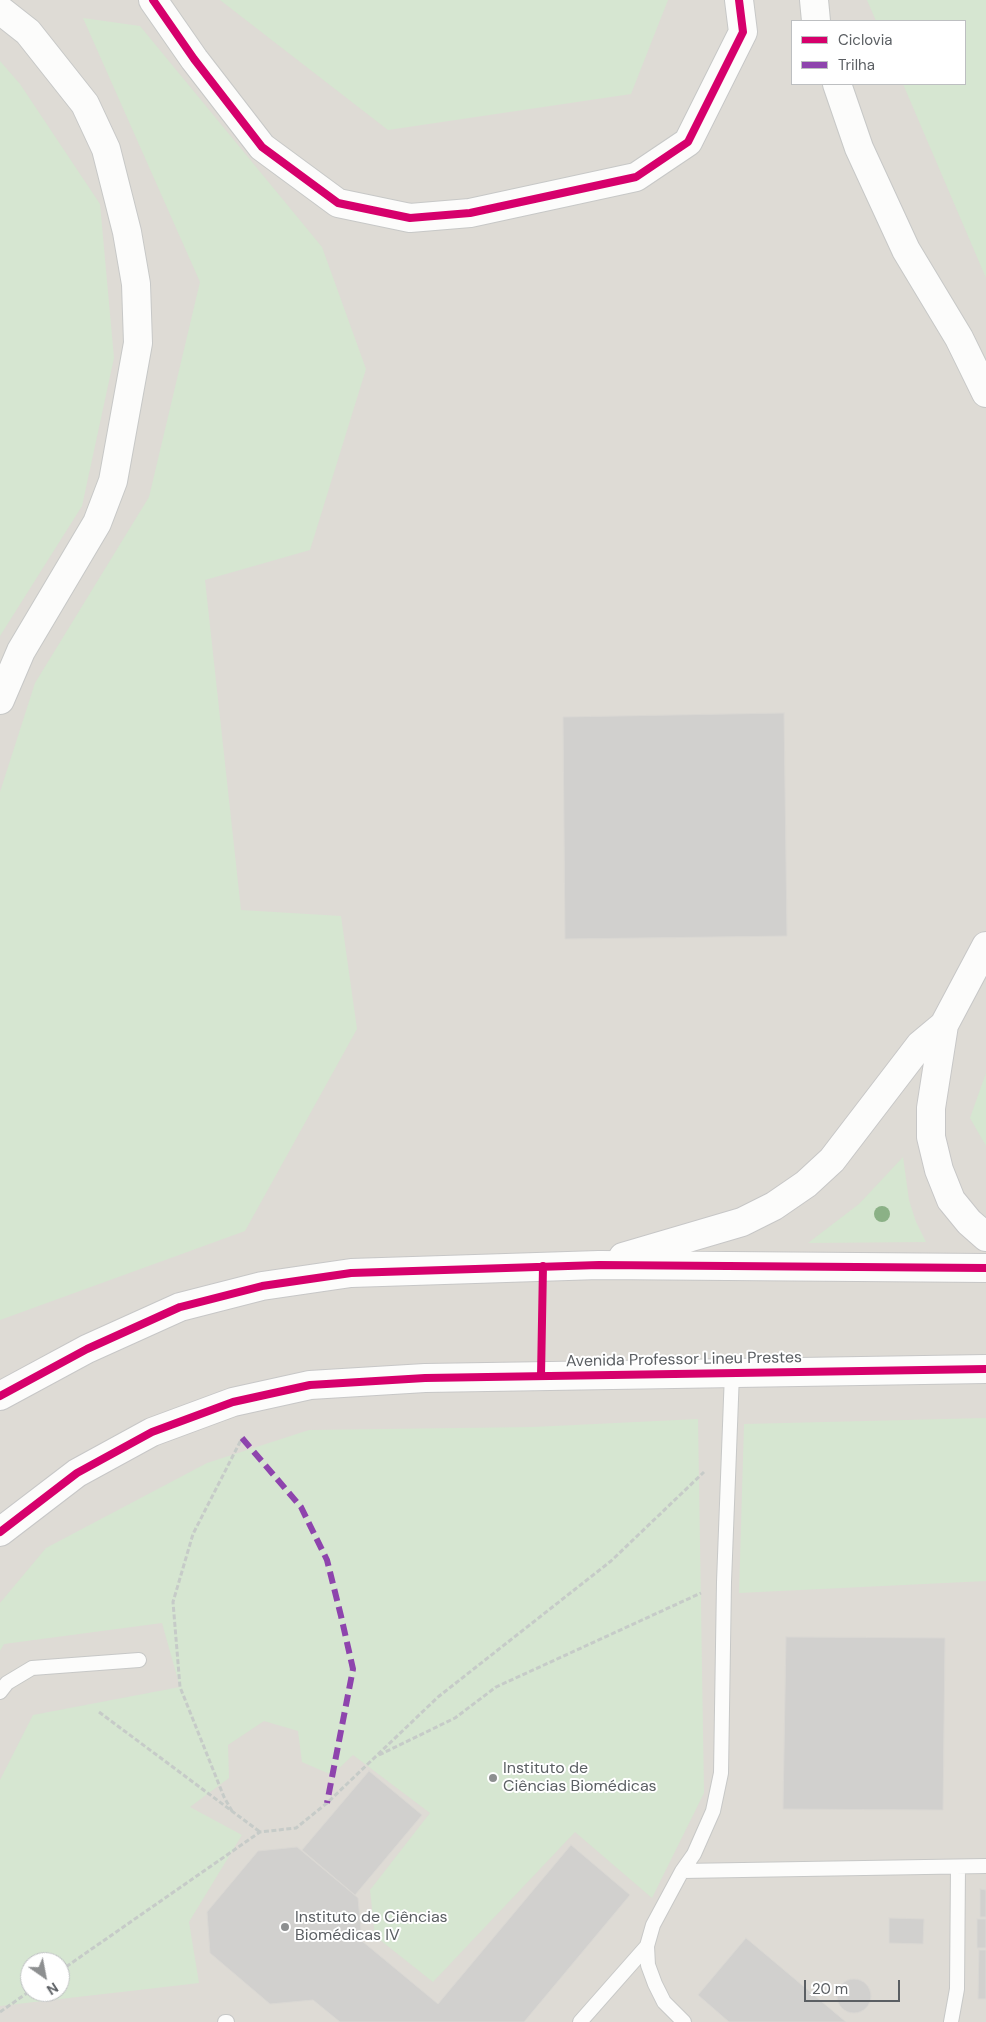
<!DOCTYPE html>
<meta charset="utf-8">
<style>
body{margin:0}
#map{position:relative;width:986px;height:2022px;overflow:hidden;background:#ebe9e5;font-family:"DM Sans",sans-serif}
canvas{display:block}
.legend{position:absolute;left:791px;top:20px;width:175px;height:65px;box-sizing:border-box;background:#fff;border:1px solid #bdbfc1;margin:0;padding:6px 9px;list-style:none;font-size:15px;color:#5b5f63}
.legend li{display:flex;align-items:center;gap:10px;height:25px}
.legend b{width:25px;border:1px solid #bdbfc1}
.north{position:absolute;left:20px;top:1952px;width:50px;height:50px;box-sizing:border-box;background:#fff;border:1px solid #bdbfc1;border-radius:50%;rotate:147deg;font-size:14px;font-weight:700;line-height:20px;text-align:center;color:#5b5f63}
.north::after{content:'';display:block;margin:auto;width:18px;height:22px;background:#8d8f90;clip-path:polygon(50% 0,100% 100%,50% 72%,0 100%)}
.scale{position:absolute;left:804px;top:1980px;width:96px;height:22px;box-sizing:border-box;border:2px solid #5b5f63;border-top:0;padding-left:6px;font-size:15px;line-height:18px;white-space:nowrap;color:#5b5f63;-webkit-text-stroke:4px #fff;paint-order:stroke}
</style>
<div id="map">
<canvas width="986" height="2022"></canvas>
<ul class="legend">
<li><b style="height:6px;background:#d6006c"></b>Ciclovia</li>
<li><b style="height:6px;background:#8e44ad"></b>Trilha</li>
</ul>
<div class="north">N</div>
<div class="scale">20 m</div>
</div>
<script>
const c = document.querySelector('canvas').getContext('2d');
c.lineJoin = 'round';
function fill(path, color) {
  c.fillStyle = color;
  c.fill(path, 'evenodd');
}
function poly(rows) {
  const path = new Path2D();
  for (const r of rows) {
    if (r.length === 3) {
      path.moveTo(r[0] + r[2], r[1]);
      path.arc(r[0], r[1], r[2], 0, 2 * Math.PI);
      continue;
    }
    path.moveTo(r[0], r[1]);
    for (let i = 2; i < r.length; i += 2) path.lineTo(r[i], r[i + 1]);
  }
  return path;
}
function trace(path, color, width, dash) {
  c.strokeStyle = color;
  c.lineWidth = width;
  c.lineCap = dash ? 'butt' : 'round';
  c.setLineDash(dash || []);
  c.stroke(path);
}
function drawText(font, color, halo, rows, align = 'center') {
  c.font = font + ' "DM Sans",sans-serif';
  c.lineWidth = 4;
  c.setLineDash([]);
  c.textBaseline = 'middle';
  c.strokeStyle = halo;
  c.fillStyle = color;
  for (const [text, x, y, turn = 0] of rows) {
    c.save();
    c.translate(x, y);
    c.rotate((+turn || 0) * Math.PI / 180);
    c.textAlign = isNaN(turn) ? turn : align;
    if (halo) c.strokeText(text, 0, 0);
    c.fillText(text, 0, 0);
    c.restore();
  }
}
fill(poly([
 [0,0,986,0,986,2022,0,2022],
 [792,21,965,21,965,84,792,84],
 [30,1962,60,1962,60,1992,30,1992]
]), '#dedbd5');
fill(poly([
 [220,0,668,0,631,94,388,130],
 [867,0,986,0,986,278,903,84,965,84,965,21,876,21],
 [83,18,140,26,322,247,366,369,310,550,205,580,241,910,341,916,357,1029,245,1231,0,1320,0,792,35,683,149,497,200,282],
 [0,61,20,84,100,204,114,358,82,506,0,636],
 [986,1073,986,1146,970,1118],
 [903,1157,909,1200,916,1222,926,1242,808,1243,859,1204],
 [986,1418,986,1581,739,1593,744,1424],
 [698,1419,704,1793,652,1898,575,1832,433,1982,375,1936,370,1890,430,1813,353,1755,332,1775,302,1762,298,1731,264,1721,228,1745,229,1778,190,1807,242,1835,189,1922,199,1983,0,2006,0,1780,33,1715,180,1687,162,1623,4,1644,0,1651,0,1603,46,1548,207,1463,309,1430,533,1427],
 [30,1962,60,1962,60,1992,30,1992]
]), '#d6e6d1');
const building = poly([
 [784,713,787,936,565,939,563,717,784,713],
 [786,1637,945,1638,943,1810,783,1809,786,1637],
 [369,1771,422,1815,355,1895,302,1850,369,1771],
 [571,1845,630,1895,524,2022,340,2022,313,2000,270,2004,210,1953,207,1912,258,1851,297,1847,358,1898,362,1941,438,2004,571,1845],
 [980,1889,986,1890,986,1917,980,1917,980,1889],
 [889,1918,924,1919,923,1944,889,1943,889,1918],
 [977,1919,986,1919,986,1948,977,1948,977,1919],
 [746,1938,846,2022,729,2022,698,1995,746,1938],
 [979,1950,986,1950,986,1999,978,1999,979,1950],
 [854,1996,17]
]);
fill(building, '#d1d0ce');
trace(building, '#dad8d4', 1);
const lane = poly([
 [0,1692,7,1683,32,1668,139,1660],
 [682,1871,986,1866],
 [225,2022,227,2022],
 [580,2022,647,1946],
 [684,2022,664,2002,655,1984,648,1965,647,1946,653,1925,682,1871,694,1854,713,1811,721,1773,724,1582,732,1373],
 [951,2022,957,1989,958,1867]
]);
const street = poly([
 [153,0,194,59,262,147,338,203,410,218,470,213,636,177,688,142,743,32,739,0],
 [814,0,816,21],
 [0,10,28,32,85,104,106,149,127,232,136,284,138,343,113,481,97,523,21,651,0,700],
 [837,84,859,148,906,250,959,338,986,393]
]);
const secondary = poly([
 [986,946,944,1025,931,1108,931,1137,939,1170,951,1200,969,1222,986,1237],
 [623,1257,742,1222,774,1206,806,1184,832,1160,920,1045,944,1025],
 [0,1396,87,1349,180,1307,262,1286,351,1273,599,1265,986,1268],
 [0,1532,77,1473,152,1432,233,1402,310,1385,425,1378,986,1369]
]);
trace(lane, '#c7c8c7', 16);
trace(street, '#c7c8c7', 30);
trace(secondary, '#c7c7c7', 30);
trace(poly([
 [542,1348,543,1296],
 [99,1712,260,1832],
 [379,1755,455,1718,496,1687,701,1593],
 [232,1811,224,1797,180,1687,173,1602,193,1534,242,1438],
 [60,1971,260,1832,296,1828,327,1803,438,1697,611,1561,704,1472],
 [0,2012,30,1991]
]), '#c6cbc8', 3, [5, 2.5]);
trace(lane, '#fcfcfb', 14);
trace(street, '#fcfcfb', 28);
trace(secondary, '#fcfcfb', 28);
trace(poly([
 [242,1438,301,1507,327,1560,341,1616,353,1669,327,1803]
]), '#8e44ad', 6, [12, 6]);
trace(poly([
 [153,0,194,59,262,147,338,203,410,218,470,213,636,177,688,142,743,32,739,0],
 [541,1376,543,1266],
 [0,1396,87,1349,180,1307,262,1286,351,1273,599,1265,986,1268],
 [0,1532,77,1473,152,1432,233,1402,310,1385,425,1378,986,1369]
]), '#d6006c', 8);
c.fillStyle = '#8bb186';
for (const [x, y] of [
 [882,1214]
]) {
  c.beginPath();
  c.arc(x, y, 8, 0, 2 * Math.PI);
  c.fill();
}
for (const [x, y, r, color] of [
 [493,1778,5,"#8d8f90"],
 [285,1927,5,"#8d8f90"]
]) {
  const dot = new Path2D();
  dot.arc(x, y, r, 0, 2 * Math.PI);
  c.fillStyle = color;
  c.fill(dot);
  trace(dot, '#fff', 2);
}
drawText('16px', '#5b5f63', '#fff', [
 ["Avenida Professor Lineu Prestes",684,1360,-1]
]);
drawText('16px', '#5b5f63', '#fff', [
 ["Instituto de",503,1769],
 ["Ciências Biomédicas",503,1787],
 ["Instituto de Ciências",295,1918],
 ["Biomédicas IV",295,1936]
], 'left');
</script>
